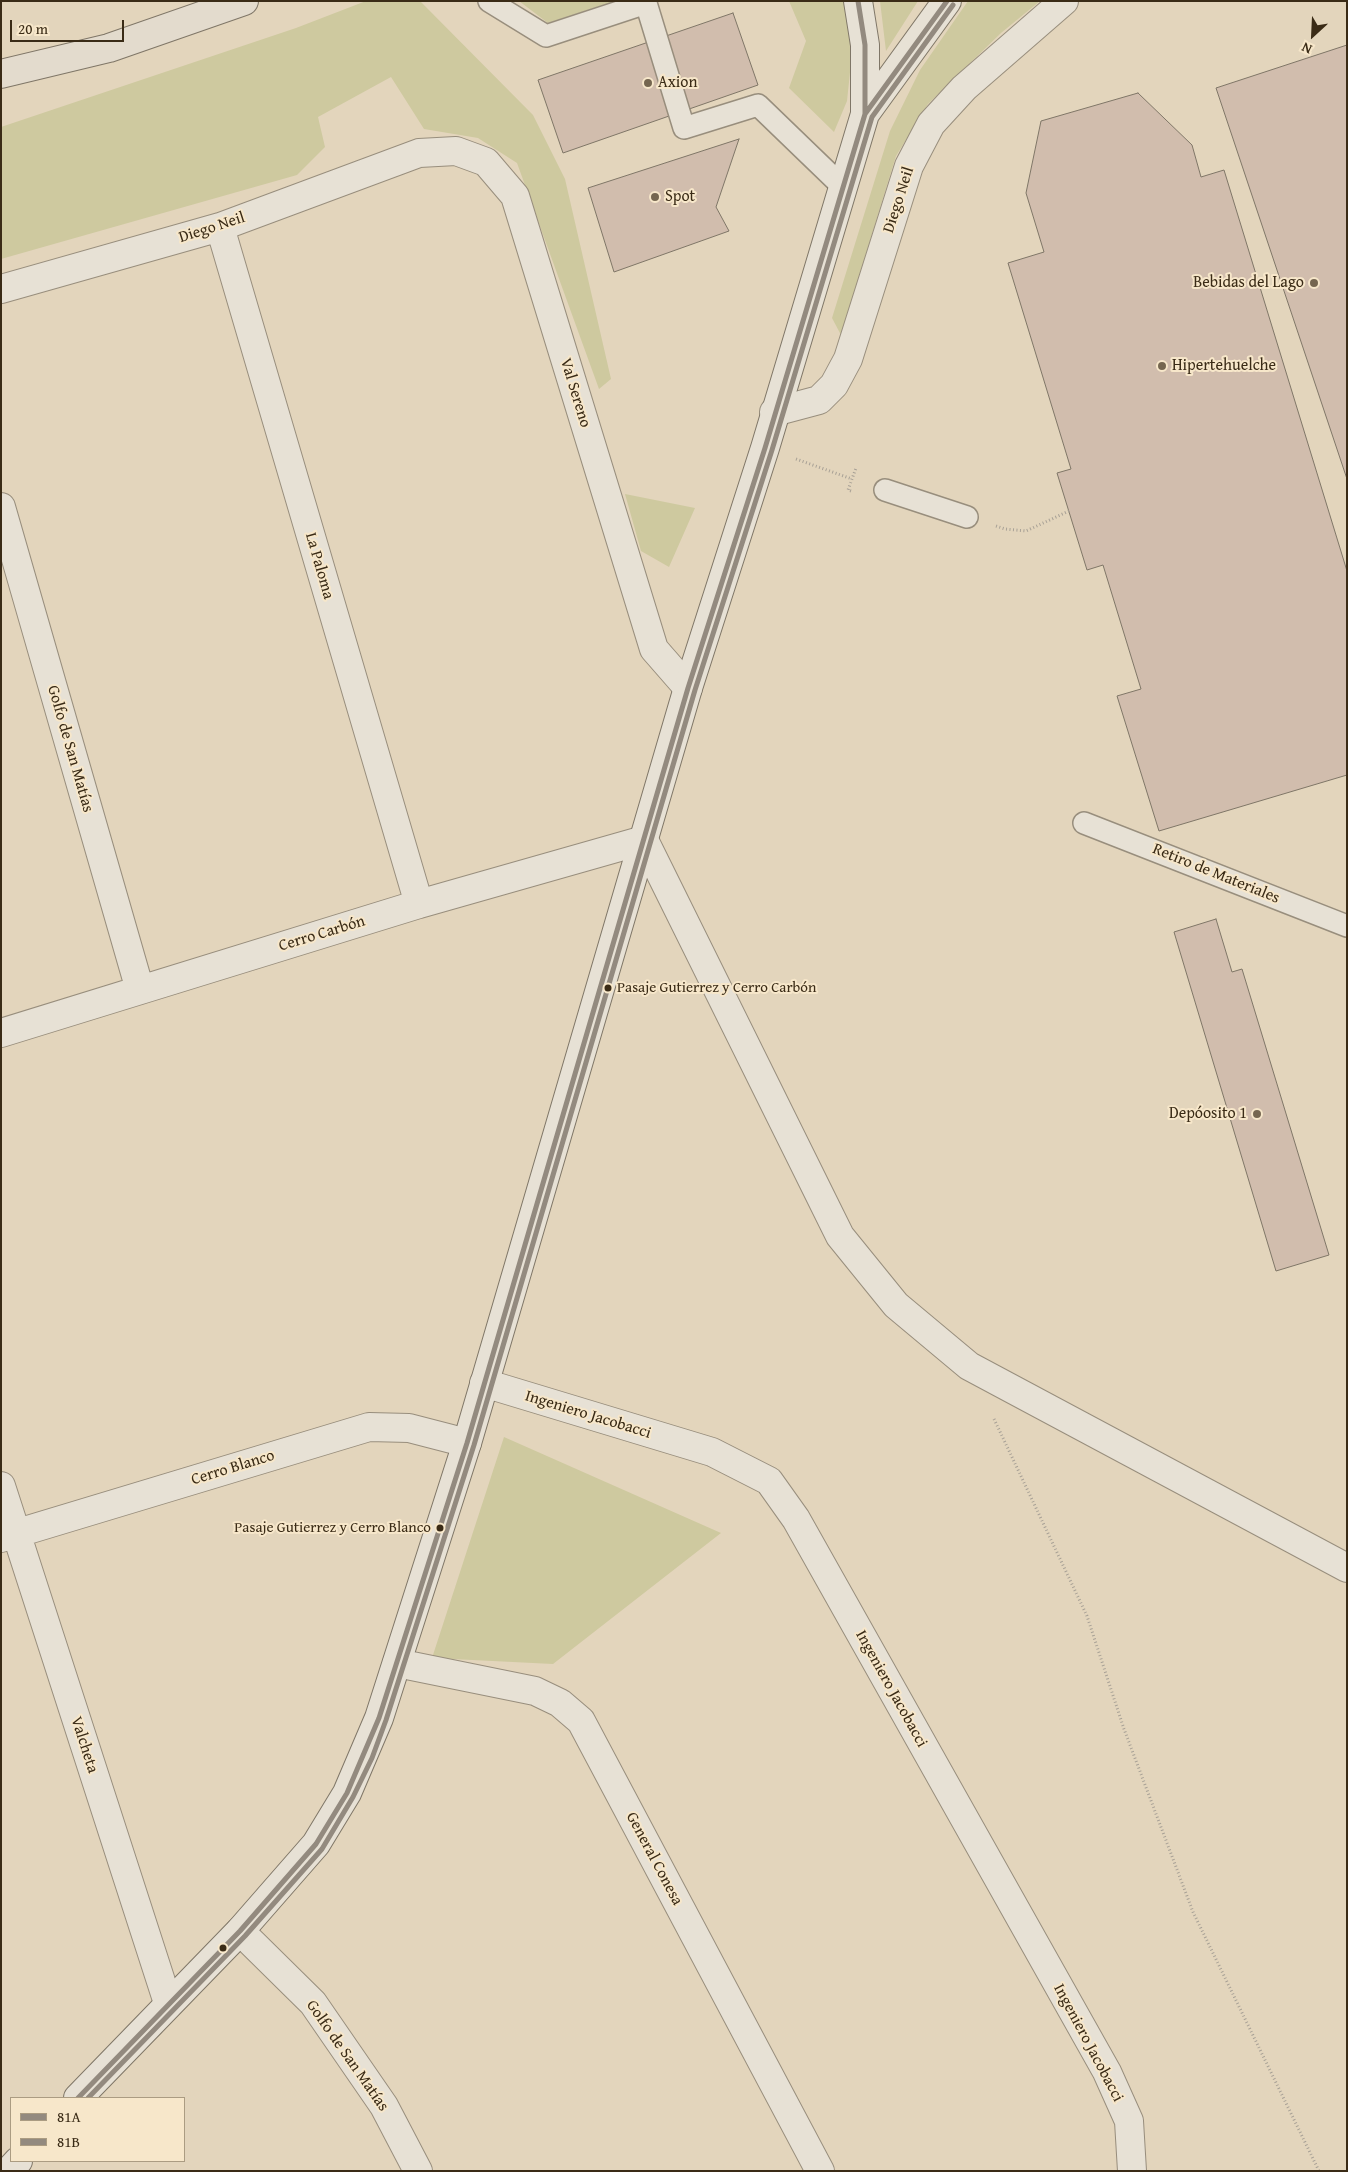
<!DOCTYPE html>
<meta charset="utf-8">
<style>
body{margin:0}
#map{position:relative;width:1348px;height:2172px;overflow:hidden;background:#e3d5bc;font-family:"Gentium Book Plus",serif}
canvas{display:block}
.frame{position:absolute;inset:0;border:2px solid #3a2b16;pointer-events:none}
.legend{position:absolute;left:10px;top:2097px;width:175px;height:65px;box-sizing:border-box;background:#f7e7ca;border:1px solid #ab9c82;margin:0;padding:6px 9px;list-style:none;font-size:15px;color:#3a2b16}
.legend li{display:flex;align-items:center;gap:10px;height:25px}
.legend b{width:25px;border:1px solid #ab9c82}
.north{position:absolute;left:1288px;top:10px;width:50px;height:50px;-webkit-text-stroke:4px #f7e7ca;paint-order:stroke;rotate:205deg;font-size:14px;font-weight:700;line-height:20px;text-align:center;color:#3a2b16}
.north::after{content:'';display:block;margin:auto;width:18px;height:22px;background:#3a2b16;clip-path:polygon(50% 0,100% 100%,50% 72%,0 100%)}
.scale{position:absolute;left:10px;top:20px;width:114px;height:22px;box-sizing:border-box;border:2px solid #3a2b16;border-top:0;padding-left:6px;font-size:15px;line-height:18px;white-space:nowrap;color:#3a2b16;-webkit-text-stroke:4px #f7e7ca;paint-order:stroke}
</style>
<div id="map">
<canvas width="1348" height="2172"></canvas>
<div class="frame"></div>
<ul class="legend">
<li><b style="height:6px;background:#938a7f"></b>81A</li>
<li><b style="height:6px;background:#938a7f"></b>81B</li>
</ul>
<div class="north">N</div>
<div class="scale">20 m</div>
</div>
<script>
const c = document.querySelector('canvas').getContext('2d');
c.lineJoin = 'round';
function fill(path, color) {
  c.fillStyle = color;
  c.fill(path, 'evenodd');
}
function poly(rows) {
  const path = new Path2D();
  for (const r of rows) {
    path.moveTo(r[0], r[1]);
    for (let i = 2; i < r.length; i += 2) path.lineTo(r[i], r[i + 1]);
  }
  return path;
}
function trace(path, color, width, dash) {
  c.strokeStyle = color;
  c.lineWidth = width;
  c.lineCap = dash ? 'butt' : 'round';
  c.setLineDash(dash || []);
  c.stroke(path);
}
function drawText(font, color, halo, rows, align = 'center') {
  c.font = font + ' "Gentium Book Plus",serif';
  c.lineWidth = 4;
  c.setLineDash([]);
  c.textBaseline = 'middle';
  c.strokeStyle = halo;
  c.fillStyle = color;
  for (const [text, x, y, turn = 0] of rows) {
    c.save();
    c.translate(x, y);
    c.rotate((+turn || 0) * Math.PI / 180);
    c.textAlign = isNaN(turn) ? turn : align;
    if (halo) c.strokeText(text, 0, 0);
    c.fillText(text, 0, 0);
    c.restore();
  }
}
fill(poly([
 [366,1,420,1,533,115,565,179,611,379,599,389,517,163,478,138,424,129,391,77,318,117,325,147,297,175,1,259,1,127,296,28],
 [519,1,615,1,548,23],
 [789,1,846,1,852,53,847,101,834,132,789,88,806,41],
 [880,1,918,1,886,51],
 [968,1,1040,1,1001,33,928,104,896,156,841,335,832,318,890,131,920,70],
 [625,494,695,508,669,567,641,551],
 [504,1437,721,1533,553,1664,432,1658]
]), '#cec99f');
const building = poly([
 [733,13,758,85,563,153,538,80,733,13],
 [1347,45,1347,479,1216,88,1347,45],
 [1138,93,1192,145,1201,177,1224,170,1347,571,1347,775,1159,831,1117,696,1141,689,1103,565,1087,570,1057,473,1071,469,1008,263,1044,252,1026,193,1041,121,1138,93],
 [739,139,716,207,729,231,614,272,588,188,739,139],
 [1216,919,1232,972,1242,969,1329,1255,1276,1271,1174,932,1216,919]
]);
fill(building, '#d1bdad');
trace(building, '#7f7667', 1);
const service = poly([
 [489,1,546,36,646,3,684,128,758,105,844,188],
 [885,490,967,517],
 [1084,823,1347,926]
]);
const minor = poly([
 [220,227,419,904],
 [1,289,220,227,419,153,456,151,486,162,515,196,654,649,688,688],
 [774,412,819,400,834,385,848,359,909,166,931,124,964,88,1064,1],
 [1,507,140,990],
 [1,1033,419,904,644,840,840,1236,896,1305,969,1366,1347,1568],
 [484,1383,712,1452,769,1481,796,1519,1107,2072,1129,2121,1132,2171],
 [1,1486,168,2003],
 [1,1538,369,1427,409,1428,467,1443],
 [397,1663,535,1691,560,1703,581,1721,820,2171],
 [240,1931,313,2003,384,2106,418,2171]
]);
const secondary = poly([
 [865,114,947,1],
 [78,2098,240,1931,316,1844,347,1793,379,1718,467,1443,688,688,765,448,865,114,865,45,858,1],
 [9,2171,18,2161]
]);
const primary = poly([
 [1,74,109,48,244,1]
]);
trace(service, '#988e7d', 24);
trace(minor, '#988e7d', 30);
trace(secondary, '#7f7667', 30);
trace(primary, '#7f7667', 30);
trace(poly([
 [796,459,852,479],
 [851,491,848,490,856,468],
 [996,526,1005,529,1026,531,1069,511],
 [994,1419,1087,1616,1124,1729,1193,1912,1319,2171]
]), '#a8a196', 3, [1, 2.5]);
trace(service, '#e7e1d5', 21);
trace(minor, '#e7e1d5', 28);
trace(secondary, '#e7e1d5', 28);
trace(primary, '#e3dbcd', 28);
trace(poly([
 [865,114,947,1],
 [78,2098,240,1931,316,1844,347,1793,379,1718,467,1443,688,688,765,448,865,114,865,45,858,1]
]), '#938a7f', 5);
trace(poly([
 [88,2098,245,1936,322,1849,353,1797,372,1758,386,1720,474,1445,695,690,772,450,872,117,953,5]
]), '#938a7f', 5);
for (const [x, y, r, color] of [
 [648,83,5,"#756650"],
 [655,197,5,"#756650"],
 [1314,283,5,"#756650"],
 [1162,366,5,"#756650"],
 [608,988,4.5,"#3a2b16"],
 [1257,1114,5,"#756650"],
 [440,1528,4.5,"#3a2b16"],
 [223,1948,4.5,"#3a2b16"]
]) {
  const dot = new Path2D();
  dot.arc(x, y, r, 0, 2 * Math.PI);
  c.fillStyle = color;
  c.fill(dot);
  trace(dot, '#f7e7ca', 2);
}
drawText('15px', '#3a2b16', '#f7e7ca', [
 ["Pasaje Gutierrez y Cerro Carbón",617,988],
 ["Pasaje Gutierrez y Cerro Blanco",431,1528,"right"]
], 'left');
drawText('16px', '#3a2b16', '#f7e7ca', [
 ["Axion",658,83],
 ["Spot",665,197],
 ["Bebidas del Lago",1304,283,"right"],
 ["Hipertehuelche",1172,366],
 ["Depóosito 1",1247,1114,"right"]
], 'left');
drawText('16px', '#3a2b16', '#f7e7ca', [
 ["Diego Neil",899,200,-72],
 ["Diego Neil",212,228,-18],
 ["Val Sereno",575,393,73],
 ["La Paloma",319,566,74],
 ["Golfo de San Matías",70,749,74],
 ["Retiro de Materiales",1216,874,22],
 ["Cerro Carbón",322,934,-17],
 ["Ingeniero Jacobacci",588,1415,17],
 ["Cerro Blanco",233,1468,-17],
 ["Ingeniero Jacobacci",891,1689,61],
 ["Valcheta",84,1745,72],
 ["General Conesa",654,1859,62],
 ["Ingeniero Jacobacci",1088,2043,62],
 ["Golfo de San Matías",347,2056,55]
]);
</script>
